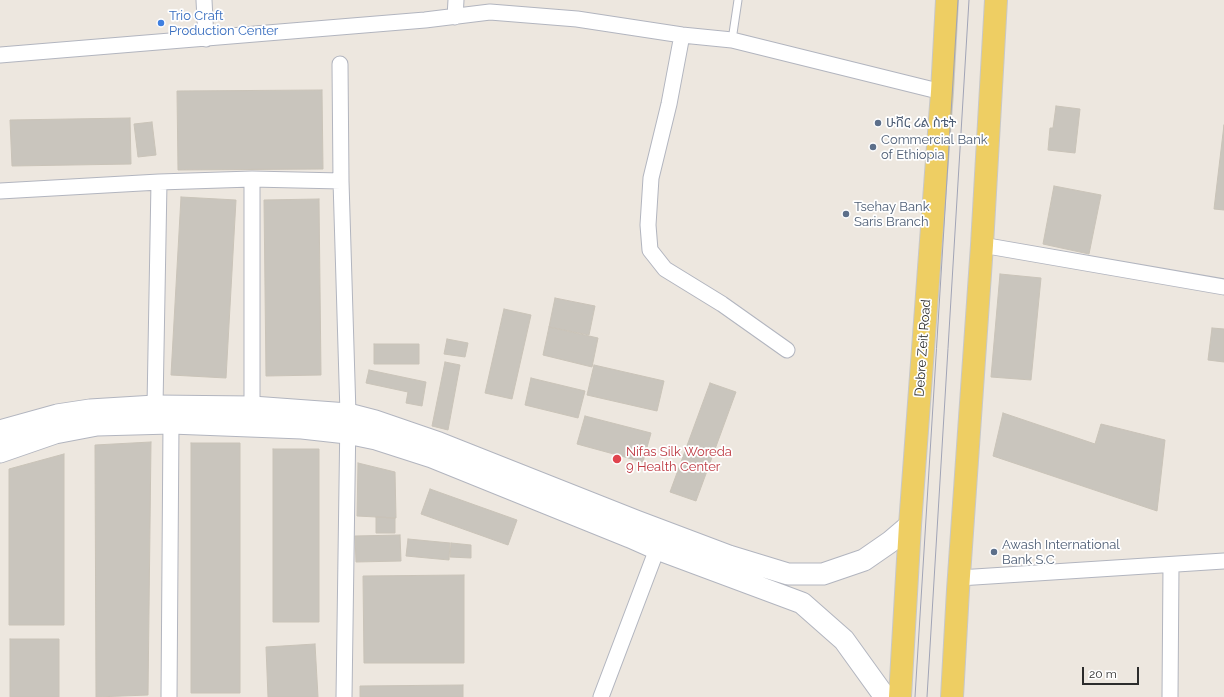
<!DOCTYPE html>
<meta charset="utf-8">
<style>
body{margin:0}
#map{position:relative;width:1224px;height:697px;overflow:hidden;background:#ede7df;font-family:Raleway,sans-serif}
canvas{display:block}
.scale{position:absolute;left:1082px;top:667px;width:57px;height:18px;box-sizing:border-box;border:2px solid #2c2c2c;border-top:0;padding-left:5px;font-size:12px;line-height:14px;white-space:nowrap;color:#2c2c2c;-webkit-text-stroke:3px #fff;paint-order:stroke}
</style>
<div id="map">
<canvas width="1224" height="697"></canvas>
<div class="scale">20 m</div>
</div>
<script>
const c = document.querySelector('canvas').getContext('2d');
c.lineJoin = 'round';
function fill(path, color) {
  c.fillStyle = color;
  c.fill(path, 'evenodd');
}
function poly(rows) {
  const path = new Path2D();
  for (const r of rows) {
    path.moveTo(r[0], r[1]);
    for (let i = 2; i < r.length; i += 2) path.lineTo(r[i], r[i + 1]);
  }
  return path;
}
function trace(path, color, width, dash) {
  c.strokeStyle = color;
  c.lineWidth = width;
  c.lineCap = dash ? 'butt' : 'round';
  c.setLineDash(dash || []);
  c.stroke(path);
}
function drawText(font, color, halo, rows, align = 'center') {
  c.font = font + ' Raleway,"Noto Sans Ethiopic",sans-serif';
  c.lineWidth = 3.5;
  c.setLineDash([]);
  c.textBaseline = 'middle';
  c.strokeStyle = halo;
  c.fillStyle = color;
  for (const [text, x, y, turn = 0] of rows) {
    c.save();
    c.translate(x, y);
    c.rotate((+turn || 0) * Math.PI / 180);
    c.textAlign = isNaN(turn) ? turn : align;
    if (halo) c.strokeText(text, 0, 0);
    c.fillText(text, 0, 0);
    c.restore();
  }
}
const building = poly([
 [322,90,323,169,178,170,177,91,322,90],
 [1056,106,1080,109,1075,153,1048,150,1050,128,1053,128,1056,106],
 [130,118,131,164,12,166,10,120,130,118],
 [152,122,156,155,138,157,134,124,152,122],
 [1224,125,1224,210,1214,209,1224,125],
 [1054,186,1101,195,1089,254,1043,244,1054,186],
 [181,197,236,200,226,378,171,375,181,197],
 [319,199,321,375,266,376,264,200,319,199],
 [1000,274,1041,278,1031,380,991,377,1000,274],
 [555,298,595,306,589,335,549,327,555,298],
 [504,309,531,315,512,399,485,393,504,309],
 [549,327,598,338,592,367,543,355,549,327],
 [1212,328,1224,329,1224,362,1208,360,1212,328],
 [447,339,468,343,465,357,444,354,447,339],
 [374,344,419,344,419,364,374,364,374,344],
 [445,362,460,365,448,430,432,426,445,362],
 [594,365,664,381,657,411,587,395,594,365],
 [369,370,426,382,422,406,406,403,408,392,366,383,369,370],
 [531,378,585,391,578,418,525,405,531,378],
 [710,383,736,392,696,501,670,492,710,383],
 [1003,413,1095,444,1101,424,1165,440,1157,511,993,456,1003,413],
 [585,416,651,433,643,462,577,444,585,416],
 [151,442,148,695,96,697,95,445,151,442],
 [191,443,240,443,240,693,191,693,191,443],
 [273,449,319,449,319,622,273,622,273,449],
 [64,454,64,625,9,625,9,469,64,454],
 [358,463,395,472,396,518,357,516,358,463],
 [430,489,517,520,508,545,421,514,430,489],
 [376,517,395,518,395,533,376,533,376,517],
 [400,535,401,561,356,562,355,536,400,535],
 [408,539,450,543,449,560,406,556,408,539],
 [451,543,471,545,471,558,450,557,451,543],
 [464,575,464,663,364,663,363,576,464,575],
 [10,639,59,639,59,697,10,697,10,639],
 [315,644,318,697,268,697,266,647,315,644],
 [463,685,463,697,360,697,360,686,463,685]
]);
fill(building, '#c9c5bd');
trace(building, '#c9c3b8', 1);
const lane = poly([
 [732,40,738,0]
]);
const street = poly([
 [204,0,206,39],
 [455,17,456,0],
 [682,35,669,104,651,178,648,225,650,250,665,269,722,304,787,350],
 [0,55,425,20,490,12,577,19,682,35,732,40,942,92],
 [340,64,341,181,348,414,344,697],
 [252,179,252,407],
 [0,191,159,182,252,179,341,181],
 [982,245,1224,287],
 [155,406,159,182],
 [959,578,1224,561],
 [169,697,171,423],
 [601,697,657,549],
 [1170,697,1171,566]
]);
const secondary = poly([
 [0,431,57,415,90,410,155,406,252,407,348,414,375,421,439,443,636,521,729,556,788,574,823,574,864,560,890,542,910,525],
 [0,452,55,433,97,425,171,423,302,428,347,433,376,439,432,457,630,537,657,549,802,603,844,640,885,697]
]);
const primary = poly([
 [900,697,910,525,942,92,947,0],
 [952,697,958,590,982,245,996,0]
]);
trace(lane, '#b2b5bf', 9);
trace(street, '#b2b5bf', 17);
trace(secondary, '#b2b5bf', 23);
trace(primary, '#c8c8c8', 24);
trace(lane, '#fff', 7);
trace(street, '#fff', 15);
trace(secondary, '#fff', 21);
trace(primary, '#eece63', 22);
trace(poly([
 [915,697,958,0],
 [927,697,969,0]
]), '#a1a4b6', 1);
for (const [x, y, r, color] of [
 [161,23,4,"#3f7fe0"],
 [878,123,4,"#5c6f8a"],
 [873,147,4,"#5c6f8a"],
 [846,214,4,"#5c6f8a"],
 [617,459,5,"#e0444e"],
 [994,552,4,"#5c6f8a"]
]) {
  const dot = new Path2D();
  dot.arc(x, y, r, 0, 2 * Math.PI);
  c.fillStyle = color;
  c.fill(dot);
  trace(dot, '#fff', 1.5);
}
drawText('13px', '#366cbe', '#fff', [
 ["Trio Craft",169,16],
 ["Production Center",169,31]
], 'left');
drawText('13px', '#4e5e75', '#fff', [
 ["ሁቨር ሪል ስቴት",886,123],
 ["Commercial Bank",881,140],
 ["of Ethiopia",881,155],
 ["Tsehay Bank",854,207],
 ["Saris Branch",854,222],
 ["Awash International",1002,545],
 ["Bank S.C",1002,560]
], 'left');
drawText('13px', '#2c2c2c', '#fff', [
 ["Debre Zeit Road",923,348,-86]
]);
drawText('13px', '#be3a42', '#fff', [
 ["Nifas Silk Woreda",626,452],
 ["9 Health Center",626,467]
], 'left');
</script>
